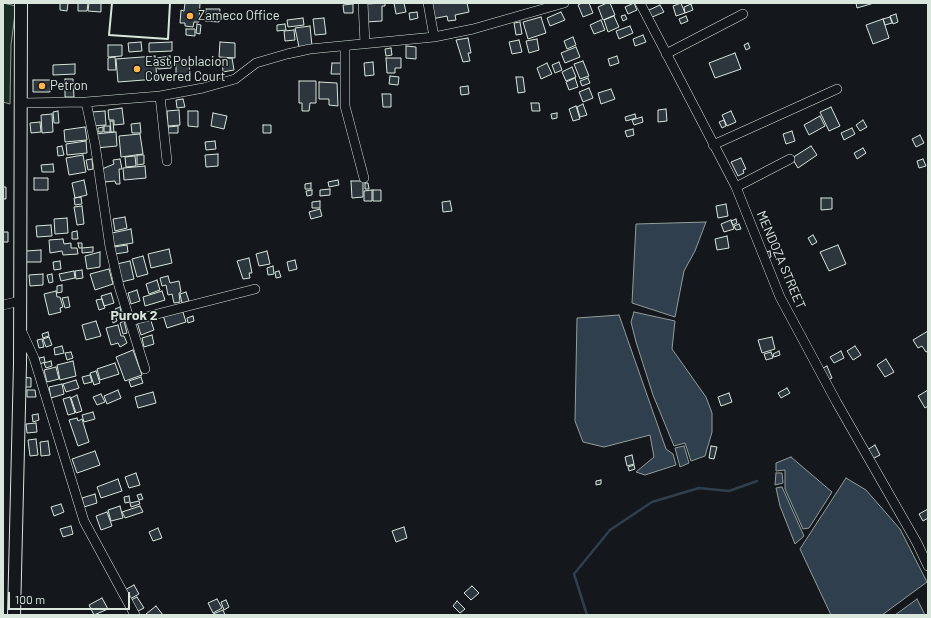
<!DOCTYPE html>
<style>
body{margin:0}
#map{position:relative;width:931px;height:618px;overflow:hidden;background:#14181c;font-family:Barlow,sans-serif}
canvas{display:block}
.frame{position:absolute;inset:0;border:4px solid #d8e6dc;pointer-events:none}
.scale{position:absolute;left:8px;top:592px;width:122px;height:18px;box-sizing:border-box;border:2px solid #d8e6dc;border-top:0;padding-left:5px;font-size:12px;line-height:14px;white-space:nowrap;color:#d8e6dc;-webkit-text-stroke:3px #14181c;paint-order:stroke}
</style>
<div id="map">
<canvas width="931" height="618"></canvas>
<div class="frame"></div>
<div class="scale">100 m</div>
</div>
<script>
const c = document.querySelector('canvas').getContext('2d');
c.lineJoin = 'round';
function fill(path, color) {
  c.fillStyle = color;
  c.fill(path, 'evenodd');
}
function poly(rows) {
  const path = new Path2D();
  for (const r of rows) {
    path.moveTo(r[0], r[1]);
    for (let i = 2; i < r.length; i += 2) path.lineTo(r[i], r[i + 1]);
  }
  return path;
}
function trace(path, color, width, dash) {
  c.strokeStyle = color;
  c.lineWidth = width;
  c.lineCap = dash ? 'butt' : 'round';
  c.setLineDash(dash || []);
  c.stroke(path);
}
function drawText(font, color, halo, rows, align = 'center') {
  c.font = font + ' Barlow,sans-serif';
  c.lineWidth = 3;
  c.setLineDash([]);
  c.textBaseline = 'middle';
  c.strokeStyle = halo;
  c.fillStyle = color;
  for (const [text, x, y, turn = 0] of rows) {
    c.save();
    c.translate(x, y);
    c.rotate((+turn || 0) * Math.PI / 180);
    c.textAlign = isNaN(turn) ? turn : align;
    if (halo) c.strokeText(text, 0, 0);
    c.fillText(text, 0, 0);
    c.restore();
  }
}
const green = poly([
 [3,3,16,6,11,45,10,104,3,102,3,3]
]);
fill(green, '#1a2d24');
trace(green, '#939e99', 1);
const water = poly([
 [706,222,695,251,684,271,675,317,632,303,636,224,706,222],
 [634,312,675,321,672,349,706,397,712,413,712,432,705,456,691,461,685,443,674,446,653,395,636,342,631,322,634,312],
 [619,315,666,449,673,454,676,465,645,475,636,472,654,457,650,435,604,447,583,442,575,421,577,318,619,315],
 [684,446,689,463,680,467,675,448,684,446],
 [791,457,832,492,809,528,803,529,785,489,785,470,776,471,776,463,791,457],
 [776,473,782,473,783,483,775,485,776,473],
 [846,478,866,490,900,529,927,582,882,615,831,615,800,549,846,478],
 [782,487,804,536,795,544,780,506,776,488,782,487],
 [917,599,925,615,895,615,917,599]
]);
fill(water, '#2f3f4d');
trace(water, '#939e99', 1);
trace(poly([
 [587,615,574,574,610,530,652,502,699,488,729,491,757,481]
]), '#2f3f4d', 2.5);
const building = poly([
 [60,3,68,3,67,11,60,10,60,3],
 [78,3,88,3,87,11,78,11,78,3],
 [89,3,101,3,101,12,88,11,89,3],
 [185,3,200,3,199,22,194,22,193,27,185,26,185,23,180,23,181,10,184,11,185,3],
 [385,3,385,6,382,6,382,21,366,22,366,4,385,3],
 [394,3,404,3,406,12,396,14,394,3],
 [429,3,467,3,469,12,455,15,456,20,448,21,447,16,432,19,429,3],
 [582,3,589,3,593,13,583,17,578,5,582,3],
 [607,3,610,3,615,15,603,20,598,7,607,3],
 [634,3,637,10,628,14,625,7,634,3],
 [681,3,685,13,676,16,673,6,681,3],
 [856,3,874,3,857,8,856,3],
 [353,4,353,13,344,13,343,5,353,4],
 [691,4,693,10,685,13,684,7,691,4],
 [660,5,664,12,650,18,647,11,660,5],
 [206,9,220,9,219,22,205,21,206,9],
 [417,12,418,18,410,20,409,13,417,12],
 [561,12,565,20,550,26,547,18,561,12],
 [896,14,898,22,893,24,890,16,896,14],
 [625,15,627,19,623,21,621,16,625,15],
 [614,16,619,27,608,32,604,20,614,16],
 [686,16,688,21,681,24,679,19,686,16],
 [541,17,546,33,528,39,523,22,541,17],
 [890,17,892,23,885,25,883,19,890,17],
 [303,18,304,25,288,27,287,20,303,18],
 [324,18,326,34,315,35,313,19,324,18],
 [883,19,889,38,873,44,866,25,883,19],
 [601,20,605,30,594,34,590,25,601,20],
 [520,22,522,34,516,35,514,23,520,22],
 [197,24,201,25,200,34,196,33,197,24],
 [285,24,286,30,277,31,277,25,285,24],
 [310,26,312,46,299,47,295,28,310,26],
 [630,26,633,33,619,39,616,31,630,26],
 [186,29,195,29,195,36,186,35,186,29],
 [294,30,295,40,285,41,284,31,294,30],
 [643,35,646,42,635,46,633,39,643,35],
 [573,37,576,45,567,49,564,41,573,37],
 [468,38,471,53,468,53,470,61,463,62,456,40,468,38],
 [537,39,539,50,529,53,526,41,537,39],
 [519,40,522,52,512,54,509,42,519,40],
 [141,42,142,51,129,52,128,43,141,42],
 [172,42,172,51,149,52,149,43,172,42],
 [220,42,235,43,235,58,219,57,220,42],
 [748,43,750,48,746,50,744,45,748,43],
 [108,45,122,45,122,56,108,57,108,45],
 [406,46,416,47,416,59,406,58,406,46],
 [576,47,580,57,565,63,561,53,576,47],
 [391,48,392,55,386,56,385,49,391,48],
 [735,53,741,69,715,78,709,63,735,53],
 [155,56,157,79,118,82,116,59,155,56],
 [170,56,171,68,158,69,157,58,170,56],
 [617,56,619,63,610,66,608,59,617,56],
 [115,57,116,70,108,70,108,58,115,57],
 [232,58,234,70,223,72,222,59,232,58],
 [386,58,401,58,401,68,395,68,395,73,387,73,386,58],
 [176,61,190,61,189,75,176,75,176,61],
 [583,61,589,76,580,79,574,64,583,61],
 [373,62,374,75,365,76,364,63,373,62],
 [559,62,562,70,555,73,552,65,559,62],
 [332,63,342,63,341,74,331,74,332,63],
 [547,63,552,74,541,79,537,68,547,63],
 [75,64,75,74,53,75,53,65,75,64],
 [572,67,576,77,566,81,562,72,572,67],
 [390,76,399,77,398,85,389,84,390,76],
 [516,77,523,77,525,92,518,93,516,77],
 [575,78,578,87,569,90,566,82,575,78],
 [588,78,590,83,582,86,580,81,588,78],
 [65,79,73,79,74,97,65,97,65,79],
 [33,80,51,80,50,92,33,92,33,80],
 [299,81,316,81,316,103,310,103,309,111,302,111,302,103,299,103,299,81],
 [319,82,337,83,338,106,329,105,329,99,319,99,319,82],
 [468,86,469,94,461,95,460,87,468,86],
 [589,88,593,98,583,102,579,92,589,88],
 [611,89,615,99,601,104,598,93,611,89],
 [382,94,391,94,391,107,383,107,382,94],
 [183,99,185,107,177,108,176,100,183,99],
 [531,103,539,103,540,111,532,111,531,103],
 [583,104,587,115,580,117,577,107,583,104],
 [576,106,580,119,573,121,569,109,576,106],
 [831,107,840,126,829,131,820,112,831,107],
 [122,108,124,124,114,125,114,120,109,120,108,110,122,108],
 [666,109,667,121,658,122,658,110,666,109],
 [179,110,180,125,168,126,167,111,179,110],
 [58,111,59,123,54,123,53,112,58,111],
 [105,111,106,125,92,126,91,112,105,111],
 [188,111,198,111,198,127,188,126,188,111],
 [731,111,736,122,727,126,722,115,731,111],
 [213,113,227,116,224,129,211,126,213,113],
 [557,113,557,118,552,119,551,114,557,113],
 [52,114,53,132,42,133,41,115,52,114],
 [635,114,636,118,626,121,625,117,635,114],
 [820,116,825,126,809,135,804,125,820,116],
 [642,117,643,122,634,125,632,120,642,117],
 [724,120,726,126,722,128,719,122,724,120],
 [863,120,867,127,860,131,856,125,863,120],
 [110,121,113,121,114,132,111,132,110,121],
 [40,122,41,132,31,133,30,123,40,122],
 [140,123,141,133,132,133,131,124,140,123],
 [263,125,271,125,271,133,263,133,263,125],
 [104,126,110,126,110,132,104,132,104,126],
 [178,126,178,133,168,133,168,127,178,126],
 [85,127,87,140,65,142,64,130,85,127],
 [103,127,103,132,98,132,98,128,103,127],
 [852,128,855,134,844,140,841,133,852,128],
 [633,129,634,135,627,137,625,131,633,129],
 [792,131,795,141,786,144,783,134,792,131],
 [116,132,117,146,96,148,95,134,116,132],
 [140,134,143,154,121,157,119,136,140,134],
 [920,135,924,143,916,147,912,139,920,135],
 [86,141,87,153,67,155,66,144,86,141],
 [215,141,216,149,206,150,205,142,215,141],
 [62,146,64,155,58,156,57,147,62,146],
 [811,146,817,155,798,168,792,158,811,146],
 [863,148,866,153,857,159,854,153,863,148],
 [218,154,218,166,206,167,205,155,218,154],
 [83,155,86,172,69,175,66,158,83,155],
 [137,155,144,155,144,164,137,165,137,155],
 [135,156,136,166,126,167,125,157,135,156],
 [741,158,746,169,743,170,744,173,738,176,731,162,741,158],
 [92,159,93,169,88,170,86,160,92,159],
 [120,159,122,169,119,169,120,184,116,184,115,181,104,182,102,169,114,164,113,160,120,159],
 [923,159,926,166,919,168,917,161,923,159],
 [53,164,54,172,42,172,41,165,53,164],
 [145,166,146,178,124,180,123,168,145,166],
 [34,178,48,178,48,190,34,190,34,178],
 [84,180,87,195,75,198,72,183,84,180],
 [338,180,339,185,329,187,328,182,338,180],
 [351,181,363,181,363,197,352,198,351,181],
 [311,183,311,189,305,189,305,184,311,183],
 [365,183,368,183,369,189,365,189,365,183],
 [3,187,6,187,6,199,3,199,3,187],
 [330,189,330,195,320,196,320,190,330,189],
 [312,190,312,195,307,196,306,191,312,190],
 [372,190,372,201,364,201,364,191,372,190],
 [373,190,381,190,381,201,373,201,373,190],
 [81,197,82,204,75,205,74,198,81,197],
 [821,198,832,198,832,209,821,210,821,198],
 [320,201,320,208,312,208,312,202,320,201],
 [450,201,452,211,443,212,442,202,450,201],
 [726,204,728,216,718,218,716,206,726,204],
 [82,206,84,224,77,225,74,207,82,206],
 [320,209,322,216,311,219,309,212,320,209],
 [125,217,127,228,115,231,113,219,125,217],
 [67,218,68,233,55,234,54,219,67,218],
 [736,219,737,223,733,225,731,221,736,219],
 [731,220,734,229,724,232,721,224,731,220],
 [739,224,741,229,736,230,734,226,739,224],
 [51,225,52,236,37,237,36,226,51,225],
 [131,229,133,243,114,246,112,233,131,229],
 [77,231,78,239,72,239,72,232,77,231],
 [3,232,8,232,8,242,3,242,3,232],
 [813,235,817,242,812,245,808,238,813,235],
 [727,236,729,248,717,250,715,239,727,236],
 [63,239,64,244,71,243,71,248,77,248,78,254,63,255,62,251,50,253,49,240,63,239],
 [78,243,82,243,82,248,79,248,78,243],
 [127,245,128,252,115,254,114,247,127,245],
 [838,245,846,264,829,271,820,252,838,245],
 [93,247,93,252,82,253,82,248,93,247],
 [169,249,172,263,151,268,148,254,169,249],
 [41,250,41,262,26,262,26,251,41,250],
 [267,251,270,264,259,266,256,254,267,251],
 [770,251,771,257,767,258,766,252,770,251],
 [100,252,100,267,87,269,85,256,100,252],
 [143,256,148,274,137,277,132,259,143,256],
 [249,258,252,273,249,273,250,278,243,279,237,261,249,258],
 [295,260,297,269,289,271,287,262,295,260],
 [60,261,61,269,54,270,53,262,60,261],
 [130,261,134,279,121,282,117,264,130,261],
 [273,266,274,274,268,275,267,268,273,266],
 [109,269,113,284,95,290,90,274,109,269],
 [82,270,83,278,76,279,75,271,82,270],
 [74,271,75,278,61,281,59,274,74,271],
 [279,271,281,277,276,278,275,272,279,271],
 [43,274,43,285,30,286,29,275,43,274],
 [52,274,53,282,49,283,47,275,52,274],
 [168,276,170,283,179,281,181,292,179,293,180,302,174,303,172,294,168,295,166,285,162,286,160,278,168,276],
 [157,280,160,290,149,294,146,284,157,280],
 [62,285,62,292,57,293,57,286,62,285],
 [137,290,140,301,131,304,128,293,137,290],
 [56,291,57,297,60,297,63,307,60,308,61,312,49,315,44,294,56,291],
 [162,291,165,300,145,306,143,297,162,291],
 [186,292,189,301,182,303,180,294,186,292],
 [111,293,114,303,104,306,101,296,111,293],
 [68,297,70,307,65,308,62,298,68,297],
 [102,299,105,308,99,310,96,300,102,299],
 [120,307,122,316,118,317,115,309,120,307],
 [182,309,186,322,167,328,163,315,182,309],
 [114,311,117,321,113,323,110,312,114,311],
 [193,316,194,321,188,323,187,318,193,316],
 [150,318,154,330,141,335,137,322,150,318],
 [96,321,101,336,86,340,82,325,96,321],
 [124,321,127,333,123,334,120,323,124,321],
 [118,325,121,336,124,336,127,343,120,347,118,343,111,345,106,328,118,325],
 [928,331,928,351,926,352,922,346,918,348,913,340,928,331],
 [48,332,49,336,43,338,42,334,48,332],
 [152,335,154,344,144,347,142,338,152,335],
 [49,337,52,345,46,347,43,339,49,337],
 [772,337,775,349,762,353,758,340,772,337],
 [42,339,44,347,39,348,37,340,42,339],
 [62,346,64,353,55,355,54,348,62,346],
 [855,346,861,355,853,360,847,351,855,346],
 [133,350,142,375,125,381,116,357,133,350],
 [779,351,780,355,774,357,773,354,779,351],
 [841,351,844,358,834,363,830,357,841,351],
 [71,352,73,358,67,360,65,353,71,352],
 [771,352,773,358,766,360,764,354,771,352],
 [44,357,45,362,40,364,39,358,44,357],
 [886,359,894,372,885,377,877,365,886,359],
 [51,361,52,366,46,368,44,363,51,361],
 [73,361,76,376,60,380,57,365,73,361],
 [115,363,119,374,100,380,97,369,115,363],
 [827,366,832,378,826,381,821,369,827,366],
 [56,367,59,379,47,382,44,370,56,367],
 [96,371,100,383,94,385,90,373,96,371],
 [90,375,92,382,84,384,82,377,90,375],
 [22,377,31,378,31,387,22,387,22,377],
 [141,377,143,383,131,387,129,381,141,377],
 [76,380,79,388,66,392,63,384,76,380],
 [62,384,64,394,51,398,49,387,62,384],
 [787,388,790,393,781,398,778,393,787,388],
 [27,390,35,390,36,397,27,397,27,390],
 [118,390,121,398,107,404,104,396,118,390],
 [928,390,928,406,925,408,918,396,928,390],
 [153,392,156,403,138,408,135,397,153,392],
 [729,393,732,402,721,406,718,397,729,393],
 [101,394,105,402,97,405,93,397,101,394],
 [77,395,82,411,76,413,71,398,77,395],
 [70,397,75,413,68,415,63,399,70,397],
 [93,412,95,419,84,422,82,415,93,412],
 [38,414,39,420,33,422,32,415,38,414],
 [77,418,78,421,82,419,89,442,78,446,69,420,77,418],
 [36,423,37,432,27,433,26,424,36,423],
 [36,439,38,455,30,456,28,440,36,439],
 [48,441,50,455,41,456,40,442,48,441],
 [875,445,880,455,872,459,867,450,875,445],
 [711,446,717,447,714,459,709,458,711,446],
 [95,451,100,465,77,473,72,459,95,451],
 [632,455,634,464,627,466,625,457,632,455],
 [634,465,635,469,629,471,628,467,634,465],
 [136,473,140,485,129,488,125,477,136,473],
 [118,479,122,491,101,498,97,487,118,479],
 [601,480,601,484,596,485,596,481,601,480],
 [95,494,97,503,84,507,82,498,95,494],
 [141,494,143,499,139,500,137,495,141,494],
 [129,496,130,502,125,503,124,497,129,496],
 [139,501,140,504,131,507,130,503,139,501],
 [61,504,64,512,54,516,51,507,61,504],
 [120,506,123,518,111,521,108,510,120,506],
 [140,506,143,512,125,518,122,512,140,506],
 [928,509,928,518,923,521,919,514,928,509],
 [107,512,112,526,101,530,96,516,107,512],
 [71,526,73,534,63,537,60,529,71,526],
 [404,527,407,538,396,542,392,531,404,527],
 [158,528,162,538,153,541,149,532,158,528],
 [134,585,139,594,128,600,123,591,134,585],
 [472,586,479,593,471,600,464,593,472,586],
 [137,597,144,608,136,612,129,601,137,597],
 [102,598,108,609,94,615,89,605,102,598],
 [217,599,222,608,213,613,208,603,217,599],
 [226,600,229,607,224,610,221,602,226,600],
 [457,601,465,609,460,613,453,606,457,601],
 [156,606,163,615,147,615,146,614,156,606],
 [223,610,225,615,213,615,213,614,223,610]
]);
fill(building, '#2c363c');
trace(building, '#d8e6dc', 1);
const minor = poly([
 [363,3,365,44],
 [428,3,434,37],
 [640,3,736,187,780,297,837,403,917,543,928,566],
 [345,46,345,106,364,178],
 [666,54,743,14],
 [160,96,167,161],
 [86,102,95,144,110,247,119,286,145,369],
 [21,103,86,102,160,96,203,88,235,79,256,63,287,54,310,49,434,37,473,29,564,3],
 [713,145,837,89],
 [736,187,790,159],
 [3,305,20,301],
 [130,321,255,289],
 [21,330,34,358,84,521,135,615]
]);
const major = poly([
 [14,615,20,364,21,3]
]);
trace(minor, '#d8e6dc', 10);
trace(major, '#d8e6dc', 14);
trace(minor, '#14181c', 9);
trace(major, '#14181c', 12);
trace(poly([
 [112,3,109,35,168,39,170,3]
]), '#d8e6dc', 2);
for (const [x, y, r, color] of [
 [190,16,4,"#ffb74d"],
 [137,69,4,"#ffb74d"],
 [42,86,4,"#ffb74d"]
]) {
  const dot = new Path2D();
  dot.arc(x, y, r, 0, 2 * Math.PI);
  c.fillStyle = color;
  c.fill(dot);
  trace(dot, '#14181c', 1.5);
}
drawText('13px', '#d8e6dc', '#14181c', [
 ["Zameco Office",198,16],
 ["East Poblacion",145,62],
 ["Covered Court",145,77],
 ["Petron",50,86]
], 'left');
drawText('13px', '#d8e6dc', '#14181c', [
 ["MENDOZA STREET",781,260,67]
]);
drawText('bold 14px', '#d8e6dc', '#14181c', [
 ["Purok 2",134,315]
]);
</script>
